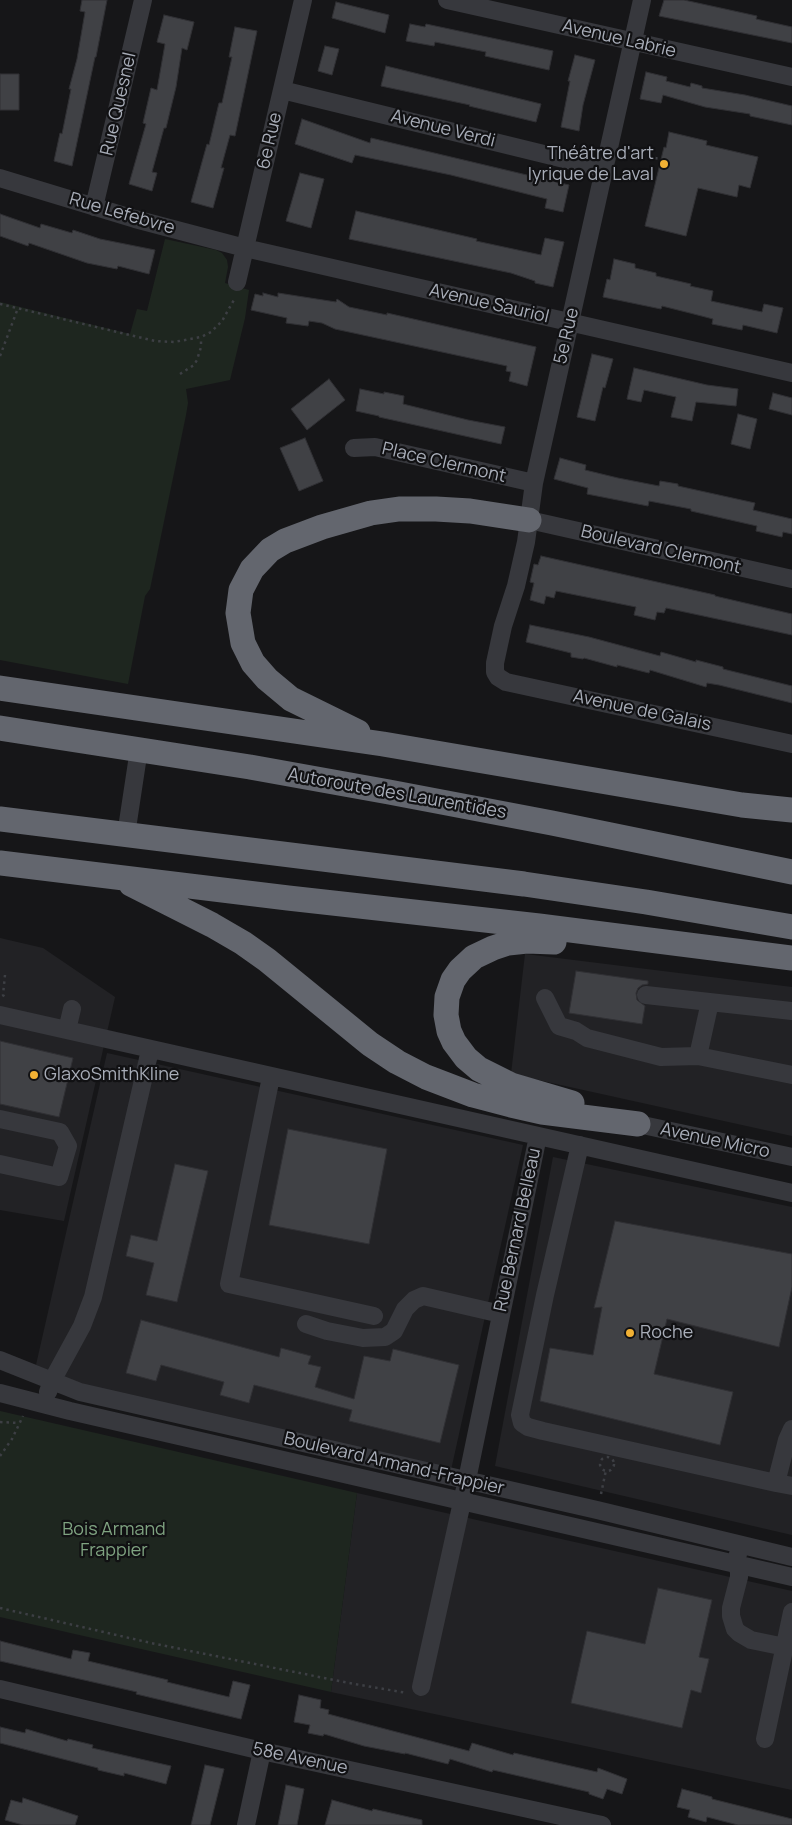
<!DOCTYPE html>
<meta charset="utf-8">
<style>
body{margin:0}
canvas{display:block;background:#161618}
</style>
<canvas width="792" height="1825"></canvas>
<script>
const c = document.querySelector('canvas').getContext('2d');
c.lineJoin = 'round';
function fill(path, color) {
  c.fillStyle = color;
  c.fill(path, 'evenodd');
}
function poly(rows) {
  const path = new Path2D();
  for (const r of rows) {
    if (r.length === 3) {
      path.moveTo(r[0] + r[2], r[1]);
      path.arc(r[0], r[1], r[2], 0, 2 * Math.PI);
      continue;
    }
    path.moveTo(r[0], r[1]);
    for (let i = 2; i < r.length; i += 2) path.lineTo(r[i], r[i + 1]);
  }
  return path;
}
function trace(path, color, width, dash) {
  c.strokeStyle = color;
  c.lineWidth = width;
  c.lineCap = dash ? 'butt' : 'round';
  c.setLineDash(dash || []);
  c.stroke(path);
}
function drawText(font, color, halo, rows, align = 'center') {
  c.font = font + ' Manrope,sans-serif';
  c.lineWidth = 4.5;
  c.setLineDash([]);
  c.textBaseline = 'middle';
  c.strokeStyle = halo;
  c.fillStyle = color;
  for (const [text, x, y, turn = 0] of rows) {
    c.save();
    c.translate(x, y);
    c.rotate((+turn || 0) * Math.PI / 180);
    c.textAlign = isNaN(turn) ? turn : align;
    if (halo) c.strokeText(text, 0, 0);
    c.fillText(text, 0, 0);
    c.restore();
  }
}
fill(poly([
 [0,938,43,948,115,997,64,1221,0,1210],
 [525,954,792,987,792,1136,511,1074],
 [107,1053,523,1145,451,1470,84,1385,36,1365],
 [553,1157,792,1207,792,1535,495,1466],
 [357,1493,792,1591,792,1790,331,1692]
]), '#222225');
fill(poly([
 [165,239,216,250,222,253,227,260,228,267,225,283,249,290,245,318,230,380,186,389,188,403,186,415,150,589,145,596,128,684,0,660,0,302,130,334,137,309,147,311],
 [0,1411,357,1493,331,1692,0,1617]
]), '#1e261f');
const building = poly([
 [82,0,107,0,96,57,95,57,72,166,54,161,60,133,62,134,71,89,69,89,77,59,85,12,80,11,82,0],
 [664,0,684,0,757,16,756,19,792,27,792,43,659,16,664,0],
 [336,2,389,15,385,33,332,18,336,2],
 [164,15,194,22,187,50,182,48,176,87,166,128,164,128,152,172,157,173,152,191,129,184,146,124,143,123,151,88,157,90,165,44,157,42,164,15],
 [410,24,425,27,426,24,553,51,549,70,485,56,486,52,435,42,434,46,406,41,410,24],
 [235,27,257,31,235,136,230,135,221,168,224,168,213,208,191,202,202,162,207,144,209,145,219,103,222,103,232,57,229,57,235,27],
 [325,46,339,49,332,75,318,71,325,46],
 [575,55,595,60,583,105,579,131,561,127,570,81,568,81,575,55],
 [386,66,541,104,536,122,469,106,470,105,381,86,386,66],
 [646,72,667,77,666,81,690,87,691,83,702,86,702,88,745,95,792,106,792,125,750,116,750,114,705,107,663,95,661,103,640,99,646,72],
 [0,74,19,74,19,110,0,110,0,74],
 [302,119,370,143,371,138,569,185,563,212,545,208,547,199,451,175,355,155,352,163,295,144,302,119],
 [669,132,707,141,706,145,758,157,750,188,739,185,737,197,698,188,686,236,645,226,664,147,666,148,669,132],
 [300,173,324,179,311,228,286,221,300,173],
 [356,211,477,239,476,241,541,255,545,238,564,242,553,287,535,283,535,281,511,273,349,239,356,211],
 [0,214,40,228,41,224,72,233,73,230,100,239,155,250,149,274,118,266,117,269,87,263,29,243,28,246,0,236,0,214],
 [614,259,635,264,635,268,656,273,656,276,691,284,690,286,713,291,711,301,762,312,764,304,783,308,777,333,743,325,742,330,712,324,713,319,690,313,662,306,661,309,603,297,607,279,610,280,614,259],
 [263,293,278,297,278,293,336,302,337,299,349,307,387,315,387,313,536,347,527,386,509,381,511,372,506,371,507,366,335,329,322,323,309,321,308,326,286,323,287,318,251,310,255,294,263,296,263,293],
 [592,354,613,359,605,388,603,387,595,421,577,417,592,354],
 [634,368,707,385,738,389,736,406,696,402,692,421,671,417,676,397,644,390,641,402,627,399,634,368],
 [329,379,345,400,307,430,291,409,329,379],
 [360,389,384,394,384,392,404,396,403,404,468,420,505,427,501,444,379,417,379,416,356,411,360,389],
 [773,393,792,398,792,415,769,409,773,393],
 [738,414,757,419,750,449,731,444,738,414],
 [305,438,323,481,299,491,280,448,305,438],
 [560,458,586,465,585,470,618,478,659,486,660,481,678,484,678,486,755,503,753,510,792,519,792,534,783,532,782,537,756,531,757,526,691,511,691,509,649,501,648,506,587,494,588,488,554,479,560,458],
 [541,556,715,595,715,596,792,614,792,635,666,608,664,613,657,612,655,620,634,615,636,607,556,591,554,598,546,596,544,604,530,600,534,583,530,582,534,564,538,565,541,556],
 [530,625,589,637,660,656,661,652,696,662,696,660,723,667,723,669,792,686,792,703,719,685,707,683,706,687,650,670,649,673,617,665,617,667,584,658,583,659,571,657,571,653,526,642,530,625],
 [576,971,648,981,648,984,642,985,638,988,636,993,637,1000,645,1006,642,1024,569,1013,576,971],
 [0,1041,73,1058,59,1117,0,1104,0,1041],
 [288,1129,387,1149,369,1244,269,1225,288,1129],
 [175,1164,208,1171,177,1302,146,1295,154,1263,126,1256,131,1235,157,1241,175,1164],
 [615,1221,792,1254,792,1287,779,1347,667,1319,654,1374,733,1392,720,1445,540,1401,550,1348,593,1355,602,1307,594,1308,615,1221],
 [141,1320,279,1357,281,1348,311,1356,308,1364,321,1367,315,1387,354,1399,364,1356,390,1361,393,1349,459,1365,440,1443,349,1421,352,1410,254,1385,249,1403,220,1395,224,1382,161,1365,156,1381,126,1373,141,1320],
 [658,1588,712,1600,699,1657,709,1659,701,1693,691,1690,682,1728,571,1703,587,1631,645,1644,658,1588],
 [0,1641,71,1659,73,1650,90,1653,88,1661,168,1680,167,1682,229,1697,233,1681,250,1685,241,1719,136,1694,137,1692,0,1661,0,1641],
 [299,1695,321,1700,320,1708,329,1710,328,1714,469,1751,472,1743,513,1755,514,1753,597,1772,598,1768,627,1779,622,1794,607,1789,603,1799,589,1794,589,1792,493,1770,492,1772,450,1759,448,1764,405,1753,405,1754,364,1746,324,1734,323,1736,308,1733,310,1725,294,1722,299,1695],
 [0,1727,25,1733,26,1729,67,1741,68,1739,93,1745,92,1748,171,1766,166,1784,124,1773,124,1776,98,1770,98,1768,0,1743,0,1727],
 [205,1765,224,1769,210,1825,191,1825,205,1765],
 [286,1785,304,1789,297,1825,278,1825,286,1785],
 [682,1789,712,1797,712,1799,792,1819,792,1825,738,1825,707,1817,706,1822,688,1817,690,1810,677,1807,682,1789],
 [23,1798,78,1816,75,1825,23,1825,5,1820,11,1800,22,1803,23,1798],
 [332,1800,372,1811,373,1809,422,1820,422,1825,325,1825,332,1800]
]);
fill(building, '#404145');
trace(building, '#303034', 1);
trace(poly([
 [623,153,661,159],
 [0,304,155,341,174,342,201,337,211,332,222,321,235,298],
 [0,356,18,308],
 [180,374,194,365,197,360,201,347,201,338],
 [5,975,3,995,6,999],
 [0,1422,19,1423],
 [0,1456,12,1439,23,1416],
 [607,1464,7],
 [601,1494,606,1470],
 [0,1608,151,1643,349,1683,407,1693]
]), '#3d3f44', 2.5, [2.5, 4]);
trace(poly([
 [447,0,792,77],
 [642,0,534,483,526,542,516,586,503,626,495,663,495,672,498,677,506,682,792,744],
 [282,90,605,169],
 [0,178,135,219,245,248,792,373],
 [94,207,143,0],
 [237,282,303,0],
 [354,448,375,447,534,483],
 [529,520,792,579],
 [126,835,139,749],
 [646,995,792,1011],
 [545,998,559,1026,576,1031,587,1038,661,1057,698,1056,792,1075],
 [0,1015,792,1193],
 [67,1030,72,1009],
 [698,1056,710,1002],
 [271,1077,229,1284,374,1316],
 [0,1119,60,1132,68,1146,59,1177,0,1164],
 [638,1124,792,1157],
 [580,1145,545,1295,520,1415,522,1423,528,1427,543,1431,776,1483],
 [306,1324,327,1331,363,1338,385,1337,394,1331,405,1309,414,1300,423,1296,501,1314],
 [0,1360,80,1392,597,1510,792,1557],
 [48,1392,52,1381,82,1326,93,1297,150,1050],
 [0,1393,70,1411,792,1577],
 [792,1429,787,1440,776,1483,792,1486],
 [738,1554,736,1564,739,1571,739,1577,731,1608,731,1616,735,1629,739,1633,751,1640,785,1647],
 [421,1687,468,1475,538,1136],
 [0,1689,262,1751,602,1825],
 [765,1739,792,1612],
 [246,1825,262,1751]
]), '#37383d', 18);
trace(poly([
 [0,688,383,744,742,805,792,810],
 [0,728,250,767,389,792,552,823,792,872],
 [358,732,291,699,267,679,253,663,243,643,238,613,241,590,252,569,270,550,285,541,322,527,371,513,399,509,436,509,470,511,529,520],
 [0,819,524,884,646,902,792,927],
 [0,863,288,898,539,926,792,958],
 [131,884,212,925,243,943,267,960,370,1044,397,1062,426,1077,473,1095,511,1105,542,1112,638,1124],
 [554,942,527,941,508,943,493,948,474,957,460,970,453,980,447,997,446,1015,449,1031,454,1042,466,1058,479,1069,511,1085,572,1103]
]), '#63666e', 25);
for (const [x, y, r, color] of [
 [664,164,5,"#f2b134"],
 [34,1075,5,"#f2b134"],
 [630,1333,5,"#f2b134"]
]) {
  const dot = new Path2D();
  dot.arc(x, y, r, 0, 2 * Math.PI);
  c.fillStyle = color;
  c.fill(dot);
  trace(dot, '#111113', 2);
}
drawText('18px', '#a8adb8', '#111113', [
 ["Avenue Labrie",619,39,13],
 ["Rue Quesnel",119,104,-77],
 ["Avenue Verdi",443,129,14],
 ["6e Rue",270,141,-77],
 ["Rue Lefebvre",122,214,16],
 ["Avenue Sauriol",489,304,13],
 ["5e Rue",567,336,-77],
 ["Place Clermont",444,463,13],
 ["Boulevard Clermont",661,550,13],
 ["Avenue de Galais",642,711,12],
 ["Autoroute des Laurentides",397,794,10],
 ["Avenue Micro",715,1141,12],
 ["Rue Bernard Belleau",518,1230,-78],
 ["Boulevard Armand-Frappier",394,1464,13],
 ["58e Avenue",300,1759,12]
]);
drawText('18px', '#a8adb8', '#111113', [
 ["Théâtre d'art",654,154,"right"],
 ["lyrique de Laval",654,175,"right"],
 ["GlaxoSmithKline",44,1075],
 ["Roche",640,1333]
], 'left');
drawText('18px', '#7fa381', '#111113', [
 ["Bois Armand",114,1530],
 ["Frappier",114,1551]
]);
</script>
